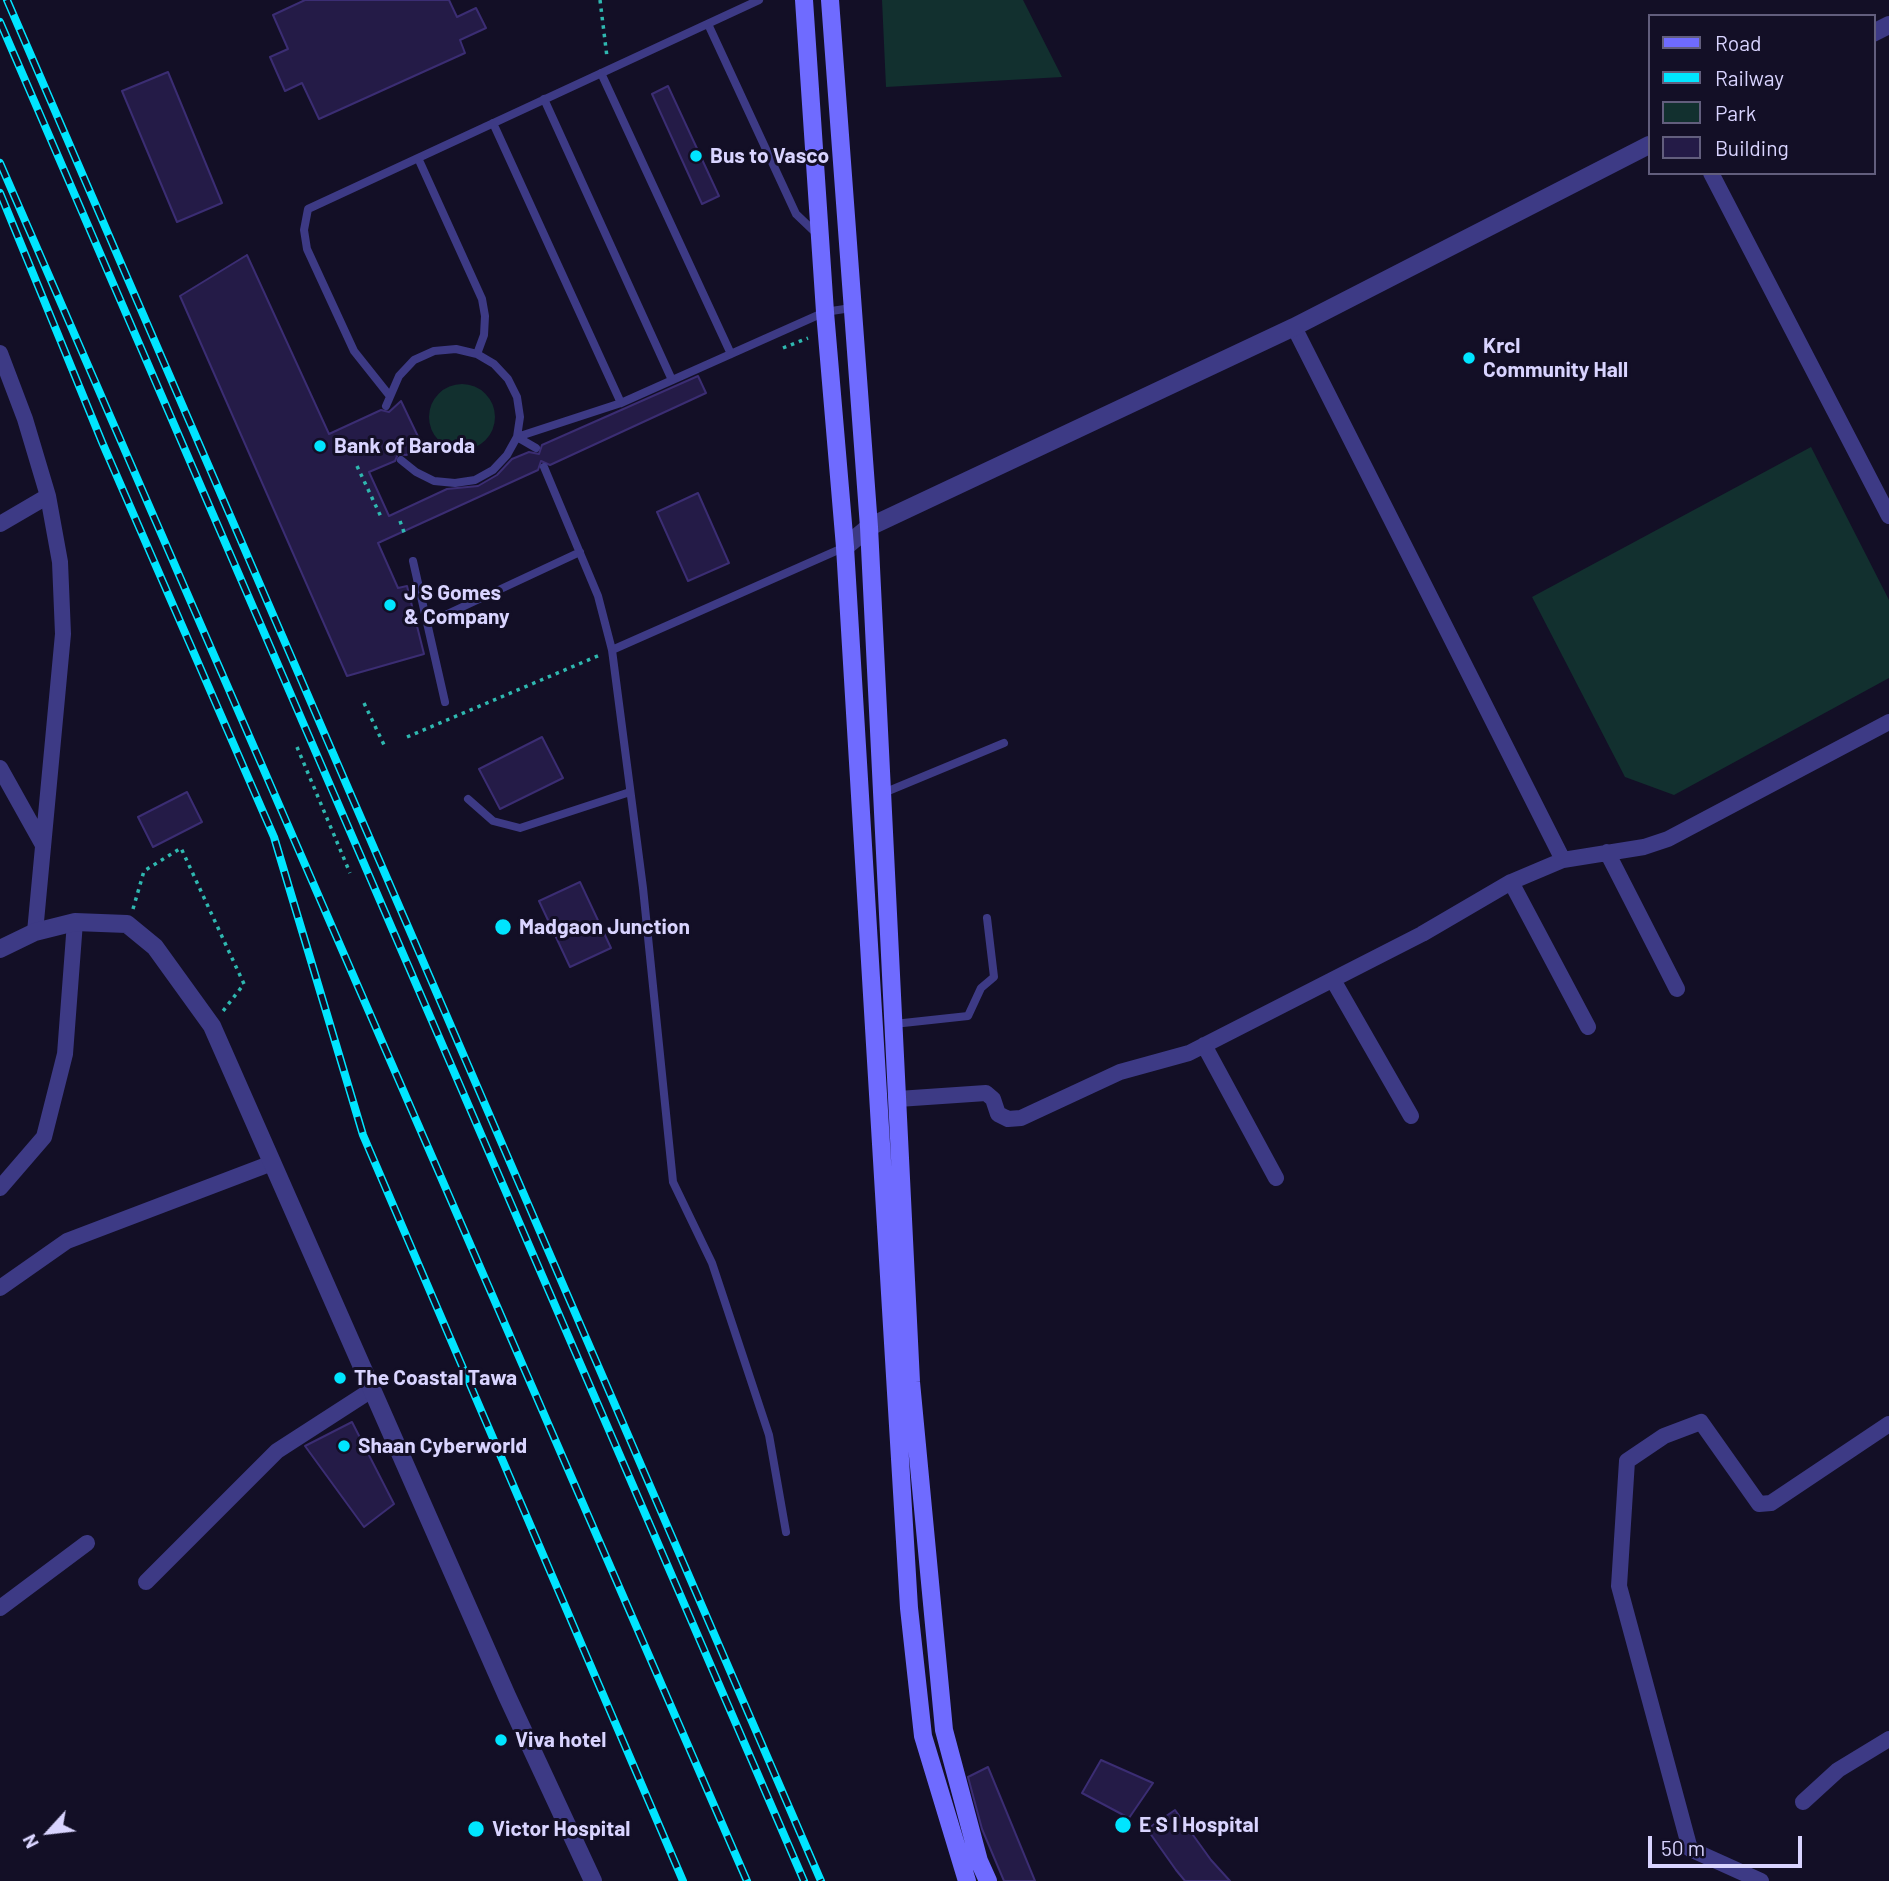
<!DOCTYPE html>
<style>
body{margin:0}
#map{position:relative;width:1889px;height:1881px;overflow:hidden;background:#130f26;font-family:Barlow,sans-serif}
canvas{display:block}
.legend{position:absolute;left:1648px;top:14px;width:228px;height:161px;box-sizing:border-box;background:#130f26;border:2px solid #625e7d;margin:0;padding:9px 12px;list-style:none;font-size:21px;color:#d9d4ff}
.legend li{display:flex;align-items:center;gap:14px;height:35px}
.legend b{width:35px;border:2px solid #625e7d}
.north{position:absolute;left:14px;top:1797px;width:70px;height:70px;-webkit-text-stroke:5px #130f26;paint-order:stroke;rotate:243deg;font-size:19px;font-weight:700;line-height:28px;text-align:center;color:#d9d4ff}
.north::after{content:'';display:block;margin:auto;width:24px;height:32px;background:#d9d4ff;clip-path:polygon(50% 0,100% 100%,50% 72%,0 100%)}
.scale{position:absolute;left:1648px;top:1836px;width:154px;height:32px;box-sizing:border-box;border:4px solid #d9d4ff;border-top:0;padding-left:9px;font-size:21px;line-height:24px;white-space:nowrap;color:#d9d4ff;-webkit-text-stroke:5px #130f26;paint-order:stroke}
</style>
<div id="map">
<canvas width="1889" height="1881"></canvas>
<ul class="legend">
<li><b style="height:9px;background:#6f6bff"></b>Road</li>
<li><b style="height:9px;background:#00e5ff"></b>Railway</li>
<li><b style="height:19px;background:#12302f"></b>Park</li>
<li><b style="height:19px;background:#241b47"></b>Building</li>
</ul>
<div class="north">N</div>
<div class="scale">50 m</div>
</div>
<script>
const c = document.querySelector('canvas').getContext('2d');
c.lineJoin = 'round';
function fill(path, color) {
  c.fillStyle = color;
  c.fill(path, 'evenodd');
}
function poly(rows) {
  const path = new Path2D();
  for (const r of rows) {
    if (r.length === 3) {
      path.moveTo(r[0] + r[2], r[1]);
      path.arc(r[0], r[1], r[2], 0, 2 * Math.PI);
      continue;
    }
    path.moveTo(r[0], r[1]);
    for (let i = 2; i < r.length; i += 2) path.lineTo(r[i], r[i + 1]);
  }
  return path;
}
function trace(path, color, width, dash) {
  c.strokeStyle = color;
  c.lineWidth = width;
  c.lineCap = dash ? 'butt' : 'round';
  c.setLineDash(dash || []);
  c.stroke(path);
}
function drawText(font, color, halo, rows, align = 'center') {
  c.font = font + ' Barlow,sans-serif';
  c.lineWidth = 6;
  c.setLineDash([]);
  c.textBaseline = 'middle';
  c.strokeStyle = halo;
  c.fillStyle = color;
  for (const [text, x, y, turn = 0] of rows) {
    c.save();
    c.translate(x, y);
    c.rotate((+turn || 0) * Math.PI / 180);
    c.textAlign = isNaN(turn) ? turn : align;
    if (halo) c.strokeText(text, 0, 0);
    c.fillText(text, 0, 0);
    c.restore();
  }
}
fill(poly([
 [882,0,1023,0,1062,77,886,87],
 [462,417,33],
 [1811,447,1889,600,1889,678,1674,795,1625,777,1532,597]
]), '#12302f');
const building = poly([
 [305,0,449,0,457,17,476,8,486,28,460,40,465,53,319,119,302,83,285,91,270,57,288,49,273,15,305,0],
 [168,72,222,203,177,222,122,91,168,72],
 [668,86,719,196,702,204,652,94,668,86],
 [247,255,329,434,381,410,389,412,401,401,423,447,406,455,398,454,395,461,369,472,389,516,447,489,478,486,497,475,512,459,529,452,539,454,542,445,698,376,706,393,550,465,541,461,538,470,378,543,398,588,407,586,424,654,347,676,180,296,247,255],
 [698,493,729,563,688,581,657,512,698,493],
 [542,737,563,778,500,809,479,769,542,737],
 [187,792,202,822,153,847,138,817,187,792],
 [580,882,611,948,570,967,539,901,580,882],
 [352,1422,394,1504,364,1527,305,1446,352,1422],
 [1101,1760,1153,1783,1129,1818,1082,1793,1101,1760],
 [988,1767,1035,1881,1004,1881,982,1829,968,1777,988,1767],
 [1175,1810,1211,1860,1230,1881,1185,1881,1176,1870,1147,1829,1175,1810]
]);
fill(building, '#241b47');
trace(building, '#3b2d73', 2);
trace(poly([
 [600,0,607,57],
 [783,348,808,338],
 [357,466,382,519],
 [400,521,405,535],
 [364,703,385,747],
 [407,737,600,655],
 [297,747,350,873],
 [133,909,144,871,181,848,244,984,223,1011]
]), '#2fb8b0', 3.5, [3.5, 5]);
trace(poly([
 [708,24,796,214,817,234],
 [601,73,731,354],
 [544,99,672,380],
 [493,123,621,403],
 [418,158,482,299,485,316,484,335,477,354],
 [389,395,354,351,307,249,304,230,308,209,759,0],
 [386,406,399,376,414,360,434,351,456,349,477,354,494,364,508,379,517,397,520,417,517,437,507,455,493,470,475,480,455,483,434,481,416,472,401,460],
 [517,437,621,403,825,312,851,308],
 [517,437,536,448],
 [544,467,598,596,612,650,643,888,673,1182,712,1263,769,1435,786,1532],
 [413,561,445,702],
 [428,623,580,552],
 [612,650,845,547],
 [881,794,1004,743],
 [468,799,493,821,520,828,630,792],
 [894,1024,968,1016,981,988,994,977,987,918]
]), '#3d3a85', 8);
trace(poly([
 [1711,173,1889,516],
 [1294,327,1563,860],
 [0,353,25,419,48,496,60,562,63,634,35,932],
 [0,524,48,496],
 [0,768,43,845],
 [1607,852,1677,989],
 [1511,882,1563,860,1644,847,1668,839,1889,722],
 [1333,980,1411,1116],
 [1204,1045,1276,1178],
 [898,1099,986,1093,993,1099,998,1114,1008,1119,1021,1118,1120,1072,1189,1053,1422,934,1511,882,1588,1027],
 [0,1188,44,1137,65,1054,75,922],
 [0,1288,67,1241,272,1163],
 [146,1582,277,1451,373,1389],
 [0,1608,87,1543],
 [1803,1802,1838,1770,1889,1739],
 [1761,1881,1690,1849,1619,1586,1627,1461,1664,1436,1701,1422,1759,1504,1771,1503,1889,1424]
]), '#3d3a85', 16);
trace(poly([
 [1873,33,1889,25],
 [845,547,869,527,1294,327,1649,145],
 [0,949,35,932,75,922,127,924,155,947,212,1026,507,1696,593,1881]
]), '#3d3a85', 18);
trace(poly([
 [804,0,825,312,845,547,909,1608,923,1736,967,1881],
 [830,0,869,527,911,1382,944,1730,979,1861,988,1881]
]), '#6f6bff', 18);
const rail = poly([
 [7,0,821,1881],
 [0,22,804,1881],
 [0,163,747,1881],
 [0,193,102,442,274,837,363,1135,683,1881]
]);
trace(rail, '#00e5ff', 8);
trace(rail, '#130f26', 5, [16]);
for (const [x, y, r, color] of [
 [696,156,7,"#00e5ff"],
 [1469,358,7,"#00e5ff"],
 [320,446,7,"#00e5ff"],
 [390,605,7,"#00e5ff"],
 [503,927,9,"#00e5ff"],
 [340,1378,7,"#00e5ff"],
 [344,1446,7,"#00e5ff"],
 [501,1740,7,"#00e5ff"],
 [1123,1825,9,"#00e5ff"],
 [476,1829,9,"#00e5ff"]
]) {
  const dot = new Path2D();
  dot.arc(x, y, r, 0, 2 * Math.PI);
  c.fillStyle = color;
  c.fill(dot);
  trace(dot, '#130f26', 2.5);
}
drawText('bold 21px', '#d9d4ff', '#130f26', [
 ["Bus to Vasco",710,156],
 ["Krcl",1483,346],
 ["Community Hall",1483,370],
 ["Bank of Baroda",334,446],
 ["J S Gomes",404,593],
 ["& Company",404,617],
 ["Madgaon Junction",519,927],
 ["The Coastal Tawa",354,1378],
 ["Shaan Cyberworld",358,1446],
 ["Viva hotel",515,1740],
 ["E S I Hospital",1139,1825],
 ["Victor Hospital",492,1829]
], 'left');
</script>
